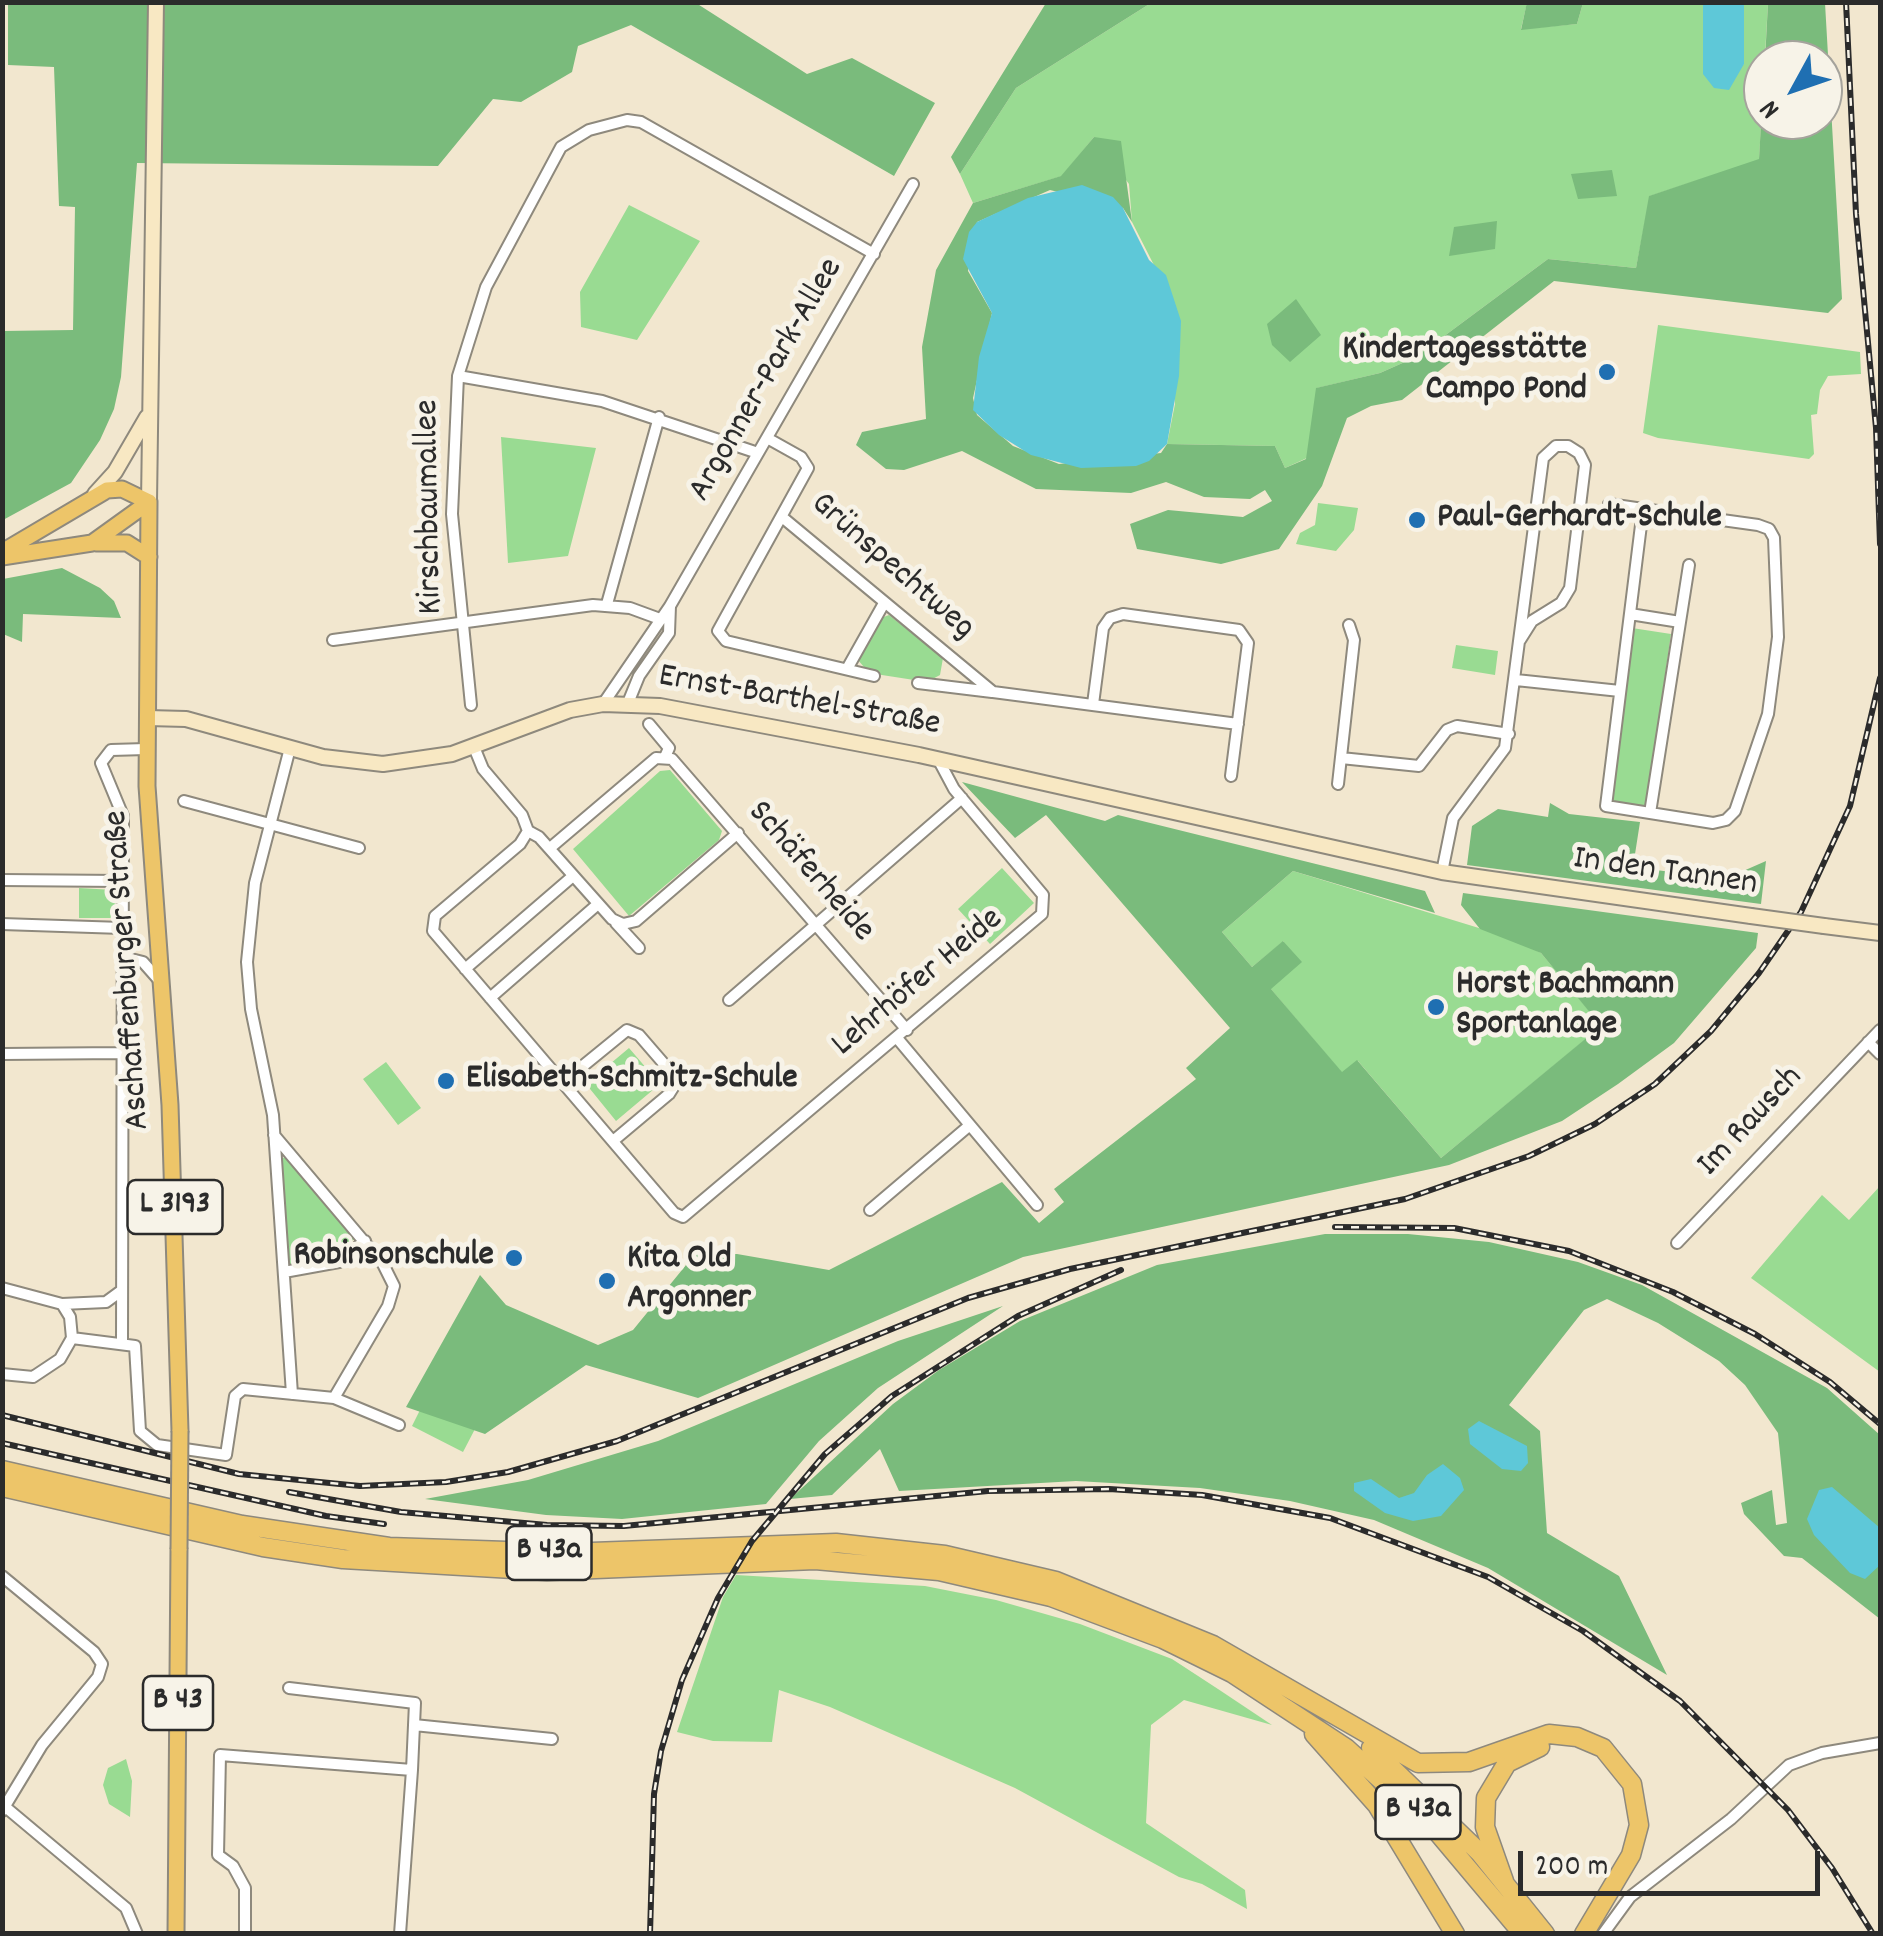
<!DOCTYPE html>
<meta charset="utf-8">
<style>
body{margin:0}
#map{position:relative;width:1883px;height:1936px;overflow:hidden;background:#f2e7cf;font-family:Dekko,sans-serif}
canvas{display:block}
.frame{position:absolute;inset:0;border:5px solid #2b2b2b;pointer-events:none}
.north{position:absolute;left:1743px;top:40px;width:100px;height:100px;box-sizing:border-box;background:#f7f3e8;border:2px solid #a5a39c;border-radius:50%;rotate:230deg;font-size:28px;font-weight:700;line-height:40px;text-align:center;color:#2b2b2b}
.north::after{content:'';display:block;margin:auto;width:35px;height:45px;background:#1f6fb2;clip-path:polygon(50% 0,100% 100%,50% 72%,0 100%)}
.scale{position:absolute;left:1518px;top:1851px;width:302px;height:45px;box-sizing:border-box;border:5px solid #2b2b2b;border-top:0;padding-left:12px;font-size:30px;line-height:35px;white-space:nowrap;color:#2b2b2b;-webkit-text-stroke:8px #f7f3e8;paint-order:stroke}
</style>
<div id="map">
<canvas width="1883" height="1936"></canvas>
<div class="frame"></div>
<div class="north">N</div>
<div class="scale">200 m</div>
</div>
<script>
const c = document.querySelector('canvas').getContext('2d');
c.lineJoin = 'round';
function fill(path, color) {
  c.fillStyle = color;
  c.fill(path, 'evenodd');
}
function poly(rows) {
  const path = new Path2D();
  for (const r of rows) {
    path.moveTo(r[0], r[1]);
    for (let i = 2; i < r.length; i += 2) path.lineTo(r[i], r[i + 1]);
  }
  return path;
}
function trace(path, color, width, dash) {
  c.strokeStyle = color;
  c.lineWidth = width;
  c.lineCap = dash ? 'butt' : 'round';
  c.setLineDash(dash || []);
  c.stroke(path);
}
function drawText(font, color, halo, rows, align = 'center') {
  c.font = font + ' Dekko,sans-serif';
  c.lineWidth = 10;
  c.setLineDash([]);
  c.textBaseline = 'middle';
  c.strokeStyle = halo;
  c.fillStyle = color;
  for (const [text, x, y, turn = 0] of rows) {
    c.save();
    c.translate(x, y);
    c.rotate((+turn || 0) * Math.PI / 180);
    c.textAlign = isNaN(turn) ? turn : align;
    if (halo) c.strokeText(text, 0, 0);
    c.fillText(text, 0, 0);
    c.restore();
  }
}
fill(poly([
 [1151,3,1527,3,1521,29,1577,24,1583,3,1703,3,1703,74,1744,64,1744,3,1768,3,1759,160,1650,196,1636,268,1548,259,1416,357,1380,373,1317,388,1307,458,1285,468,1275,446,1167,444,1175,404,1158,273,1132,222,1129,184,1094,137,1062,176,973,203,960,174,1016,88],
 [629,205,700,241,637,340,581,327,580,292],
 [1658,325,1860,352,1861,374,1828,376,1820,390,1817,414,1811,415,1814,454,1809,459,1658,438,1643,433],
 [501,437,596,448,568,556,508,563],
 [1318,503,1358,508,1354,530,1336,551,1296,544,1300,533,1315,525],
 [889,615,943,658,940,675,927,682,869,673,858,660,881,618],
 [1632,628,1671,634,1646,808,1607,803],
 [1456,645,1498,651,1495,675,1452,668],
 [670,770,722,831,719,840,629,916,573,849,660,771],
 [1002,868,1034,903,990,944,958,909],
 [1293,871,1518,940,1541,953,1602,1026,1441,1158,1358,1061,1342,1073,1270,988,1284,941,1252,967,1222,932],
 [79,888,114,890,117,918,79,918],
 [629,1048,660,1084,616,1121,586,1084],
 [386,1062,421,1108,398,1125,363,1079],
 [285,1157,354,1239,333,1259,295,1268,289,1264,281,1159],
 [1880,1186,1880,1372,1751,1278,1822,1195,1849,1220],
 [424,1402,475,1429,463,1452,412,1426],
 [736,1575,925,1586,996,1600,1080,1624,1172,1659,1218,1689,1272,1725,1184,1700,1151,1725,1146,1823,1245,1890,1247,1909,1202,1884,1179,1877,1015,1788,830,1707,779,1690,772,1742,713,1741,677,1732,723,1597],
 [126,1759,132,1781,130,1817,109,1804,103,1785,108,1768]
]), '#99db92');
fill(poly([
 [1527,2,1583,2,1583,3,1577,24,1521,30],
 [8,3,696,3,807,74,852,58,935,103,894,176,631,25,578,46,572,72,521,102,493,99,438,166,137,163,121,377,114,409,100,440,71,483,3,520,3,331,73,330,75,207,59,206,54,67,8,65],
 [1046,3,1151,3,1016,88,960,174,951,157],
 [1768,3,1825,3,1842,299,1828,313,1554,281,1402,400,1371,406,1347,418,1322,486,1279,549,1221,564,1137,549,1130,524,1168,510,1243,517,1272,501,1265,490,1250,499,1204,497,1166,482,1131,493,1036,489,962,451,904,470,886,469,856,445,862,432,926,419,922,347,936,270,973,203,1061,176,1094,137,1121,141,1132,222,1123,208,1050,190,977,222,968,271,992,313,973,398,977,415,1013,446,1059,464,1161,453,1167,444,1275,446,1285,468,1306,459,1316,388,1380,373,1416,357,1548,259,1636,268,1649,196,1759,159,1763,89,1763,120,1823,120,1823,60,1765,60],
 [1612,170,1617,196,1578,199,1571,174],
 [1497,221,1495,249,1449,256,1454,227],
 [1296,299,1321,335,1290,362,1272,345,1267,324],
 [62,568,100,588,114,601,121,618,23,614,22,642,3,634,3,579],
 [962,782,1105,821,1118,815,1425,891,1435,913,1293,871,1222,932,1252,967,1283,941,1302,962,1271,989,1342,1072,1357,1060,1441,1158,1601,1026,1541,953,1480,929,1461,905,1463,893,1758,933,1756,948,1674,1043,1618,1084,1562,1121,1449,1165,1023,1257,698,1398,586,1365,485,1434,406,1407,480,1275,506,1305,598,1345,633,1330,695,1254,737,1254,829,1270,1002,1182,1039,1223,1064,1202,1054,1189,1196,1079,1186,1068,1230,1028,1046,815,1015,838],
 [1550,803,1569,814,1640,822,1633,867,1725,879,1766,861,1761,904,1467,865,1472,826,1498,809,1548,817],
 [1325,1234,1408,1234,1489,1242,1578,1262,1642,1285,1827,1388,1880,1435,1880,1619,1802,1558,1784,1556,1744,1514,1741,1503,1772,1490,1776,1525,1787,1523,1778,1433,1745,1385,1719,1361,1658,1323,1607,1299,1584,1310,1509,1405,1540,1431,1547,1533,1619,1576,1667,1675,1488,1568,1374,1520,1290,1501,1200,1488,1076,1481,899,1491,880,1449,832,1495,790,1499,893,1404,939,1370,1020,1321,1157,1265],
 [1003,1306,878,1388,819,1441,766,1504,622,1519,546,1515,425,1499,528,1480,658,1441,898,1341]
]), '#7abb7c');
fill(poly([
 [1703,3,1744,3,1744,64,1729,90,1714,88,1703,74],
 [1082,185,1113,197,1123,208,1149,260,1166,275,1181,321,1179,376,1167,444,1149,461,1136,466,1081,468,1031,455,999,435,973,410,979,357,992,313,963,259,969,232,977,222,1028,198],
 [1479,1421,1527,1446,1528,1463,1521,1471,1502,1469,1470,1444,1468,1429],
 [1443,1464,1460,1478,1464,1490,1441,1516,1413,1521,1385,1513,1354,1491,1354,1483,1371,1479,1399,1498,1414,1493,1427,1475],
 [1832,1487,1880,1528,1880,1565,1865,1579,1850,1573,1814,1535,1807,1519,1819,1490]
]), '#5ec8d8');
const street = poly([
 [458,376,602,401,758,453],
 [767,438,801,457,808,468,718,631,726,641,874,676],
 [1609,504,1643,509],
 [1643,509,1758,525,1769,529,1774,538,1778,637,1768,714,1735,811,1726,820,1713,823,1606,806,1643,509],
 [782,517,993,692,1238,724],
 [607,604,659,417],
 [1630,614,1680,622],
 [333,640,593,605,630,608,660,619],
 [847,669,883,605],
 [1516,680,1620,691],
 [918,683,992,692],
 [628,703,639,676,669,633,670,606],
 [603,704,670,606,913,184],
 [1093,704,1103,628,1110,618,1123,614,1239,630,1248,643,1231,776],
 [471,705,452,514,458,376,486,287,561,147,589,130,627,120,641,122,874,254],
 [649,724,669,748,665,757],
 [474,747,483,769,522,815,528,831,520,844,435,916,433,931,674,1213,683,1217,1042,914,1043,895,954,789,938,759],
 [290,748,255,883,247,962,251,1009,273,1115,292,1394],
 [1341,758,1419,766,1447,730,1457,726,1509,734],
 [1338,784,1354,640,1349,625],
 [184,801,359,848],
 [1650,813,1689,565],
 [528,831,539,837,612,919,623,924,636,921,738,833],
 [550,848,656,758,672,759,907,1030],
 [1442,872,1453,818,1505,748,1543,458,1556,446,1568,446,1579,453,1585,465,1570,588,1561,603,1532,621,1520,640],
 [2,880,122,881],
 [616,923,639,948],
 [2,924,122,928],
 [123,957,143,962,158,979],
 [465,969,573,876],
 [490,998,598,904],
 [729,1000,962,798],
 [897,1038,1037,1205],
 [1868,1042,1880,1054],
 [2,1054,123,1053],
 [562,1083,627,1030,639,1035,671,1072,674,1086,669,1094,613,1141],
 [274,1135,383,1264,394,1286,388,1306,334,1398],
 [870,1210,970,1125],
 [1677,1243,1880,1030],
 [284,1272,339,1262,365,1241],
 [2,1288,62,1304,106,1302,121,1291],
 [72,1338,135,1346,140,1431,157,1445,226,1455,235,1396,243,1389,334,1398,399,1425],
 [122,1342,123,816,101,763,111,750,146,749],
 [2,1374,33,1377,60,1359,72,1338,70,1317,62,1304],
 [2,1576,94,1652,102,1664,98,1677,42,1745,2,1811],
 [289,1688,415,1703,414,1725],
 [3,1805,126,1908,137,1934],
 [245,1934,245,1888,233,1866,218,1855,220,1755,412,1770,414,1725,552,1739],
 [400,1934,412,1770],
 [1603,1934,1630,1897,1731,1819,1789,1765,1822,1753,1880,1743]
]);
const secondary = poly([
 [95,494,115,472,147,417],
 [149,502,156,2],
 [148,718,186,719,323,757,383,764,452,754,570,710,603,704,660,706,919,755,1442,872,1751,916],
 [1824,926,1880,933]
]);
const primary = poly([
 [149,502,147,786,170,1105,180,1431],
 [96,543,127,543,149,557],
 [2,552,107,490,122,489,149,502],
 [2,557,92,543,149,502],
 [176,1934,179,1549]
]);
const highway = poly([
 [2,1470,242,1525,389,1547,565,1553,836,1543,945,1555,1056,1581,1213,1645,1418,1763,1469,1762,1549,1734,1577,1737,1603,1748,1632,1784,1639,1825,1631,1855,1584,1934],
 [2,1487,263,1547,343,1559,547,1571,815,1560,939,1571,1051,1597,1163,1639,1232,1673,1346,1748,1434,1828,1523,1934],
 [1314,1734,1377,1805,1455,1934],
 [1371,1748,1480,1853,1545,1934],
 [1504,1881,1485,1827,1486,1798,1507,1763,1540,1747]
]);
trace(street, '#8e897d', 14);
trace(secondary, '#8e897d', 18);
trace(primary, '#8e897d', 19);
trace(highway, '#8e897d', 21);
trace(street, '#fff', 10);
trace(secondary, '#f8e8c3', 14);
trace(primary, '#edc569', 15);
trace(highway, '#edc569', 18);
const rail = poly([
 [1846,2,1856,214,1876,428,1880,544],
 [1335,1227,1454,1228,1569,1251,1673,1292,1755,1334,1830,1382,1880,1424],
 [2,1415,239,1474,360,1486,446,1482,508,1472,617,1441,968,1298,1070,1269,1405,1199,1529,1156,1595,1124,1655,1084,1711,1031,1759,973,1801,912,1850,806,1880,678],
 [2,1443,326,1516,384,1524],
 [289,1492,401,1512,547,1525,624,1526,988,1491,1109,1489,1202,1495,1330,1518,1488,1577,1583,1631,1680,1701,1788,1810,1832,1868,1873,1934],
 [650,1934,654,1794,661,1751,682,1680,718,1598,752,1541,825,1454,892,1396,1018,1316,1121,1270]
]);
trace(rail, '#2b2b2b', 6);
trace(rail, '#f7f3e8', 2.5, [8]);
const secondaryBridge = poly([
 [1751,916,1824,926]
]);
const primaryBridge = poly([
 [179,1549,180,1431]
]);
trace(secondaryBridge, '#8e897d', 18, []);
trace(primaryBridge, '#8e897d', 19, []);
trace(secondaryBridge, '#f8e8c3', 14);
trace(primaryBridge, '#edc569', 15);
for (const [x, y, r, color] of [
 [1607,372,10,"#1f6fb2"],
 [1417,520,10,"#1f6fb2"],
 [1436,1007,10,"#1f6fb2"],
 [446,1081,10,"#1f6fb2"],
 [514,1258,10,"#1f6fb2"],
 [607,1281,10,"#1f6fb2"]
]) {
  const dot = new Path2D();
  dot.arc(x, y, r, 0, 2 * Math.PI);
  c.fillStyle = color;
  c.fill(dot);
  trace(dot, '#f7f3e8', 4);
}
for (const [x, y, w] of [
 [175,1207,95],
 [549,1553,85],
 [178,1703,70],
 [1418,1812,85]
]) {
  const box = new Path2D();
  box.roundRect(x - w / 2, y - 27, w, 54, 8);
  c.fillStyle = '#f7f3e8';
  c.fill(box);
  trace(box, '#2b2b2b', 2.5);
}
drawText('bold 32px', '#2b2b2b', null, [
 ["L 3193",175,1207],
 ["B 43a",549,1553],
 ["B 43",178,1703],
 ["B 43a",1418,1812]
]);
drawText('bold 35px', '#2b2b2b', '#f7f3e8', [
 ["Kindertagesstätte",1587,352,"right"],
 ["Campo Pond",1587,392,"right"],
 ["Paul-Gerhardt-Schule",1437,520],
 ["Horst Bachmann",1456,987],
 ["Sportanlage",1456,1027],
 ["Elisabeth-Schmitz-Schule",466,1081],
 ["Robinsonschule",494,1258,"right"],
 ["Kita Old",627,1261],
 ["Argonner",627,1301]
], 'left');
drawText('35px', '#2b2b2b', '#f7f3e8', [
 ["Argonner-Park-Allee",768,381,-60],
 ["Kirschbaumallee",432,507,-91],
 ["Grünspechtweg",891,568,41],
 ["Ernst-Barthel-Straße",799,703,10],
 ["Schäferheide",809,873,49],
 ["In den Tannen",1665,874,8],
 ["Aschaffenburger Straße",130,970,-94],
 ["Lehrhöfer Heide",919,984,-40],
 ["Im Rausch",1752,1123,-47]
]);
</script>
